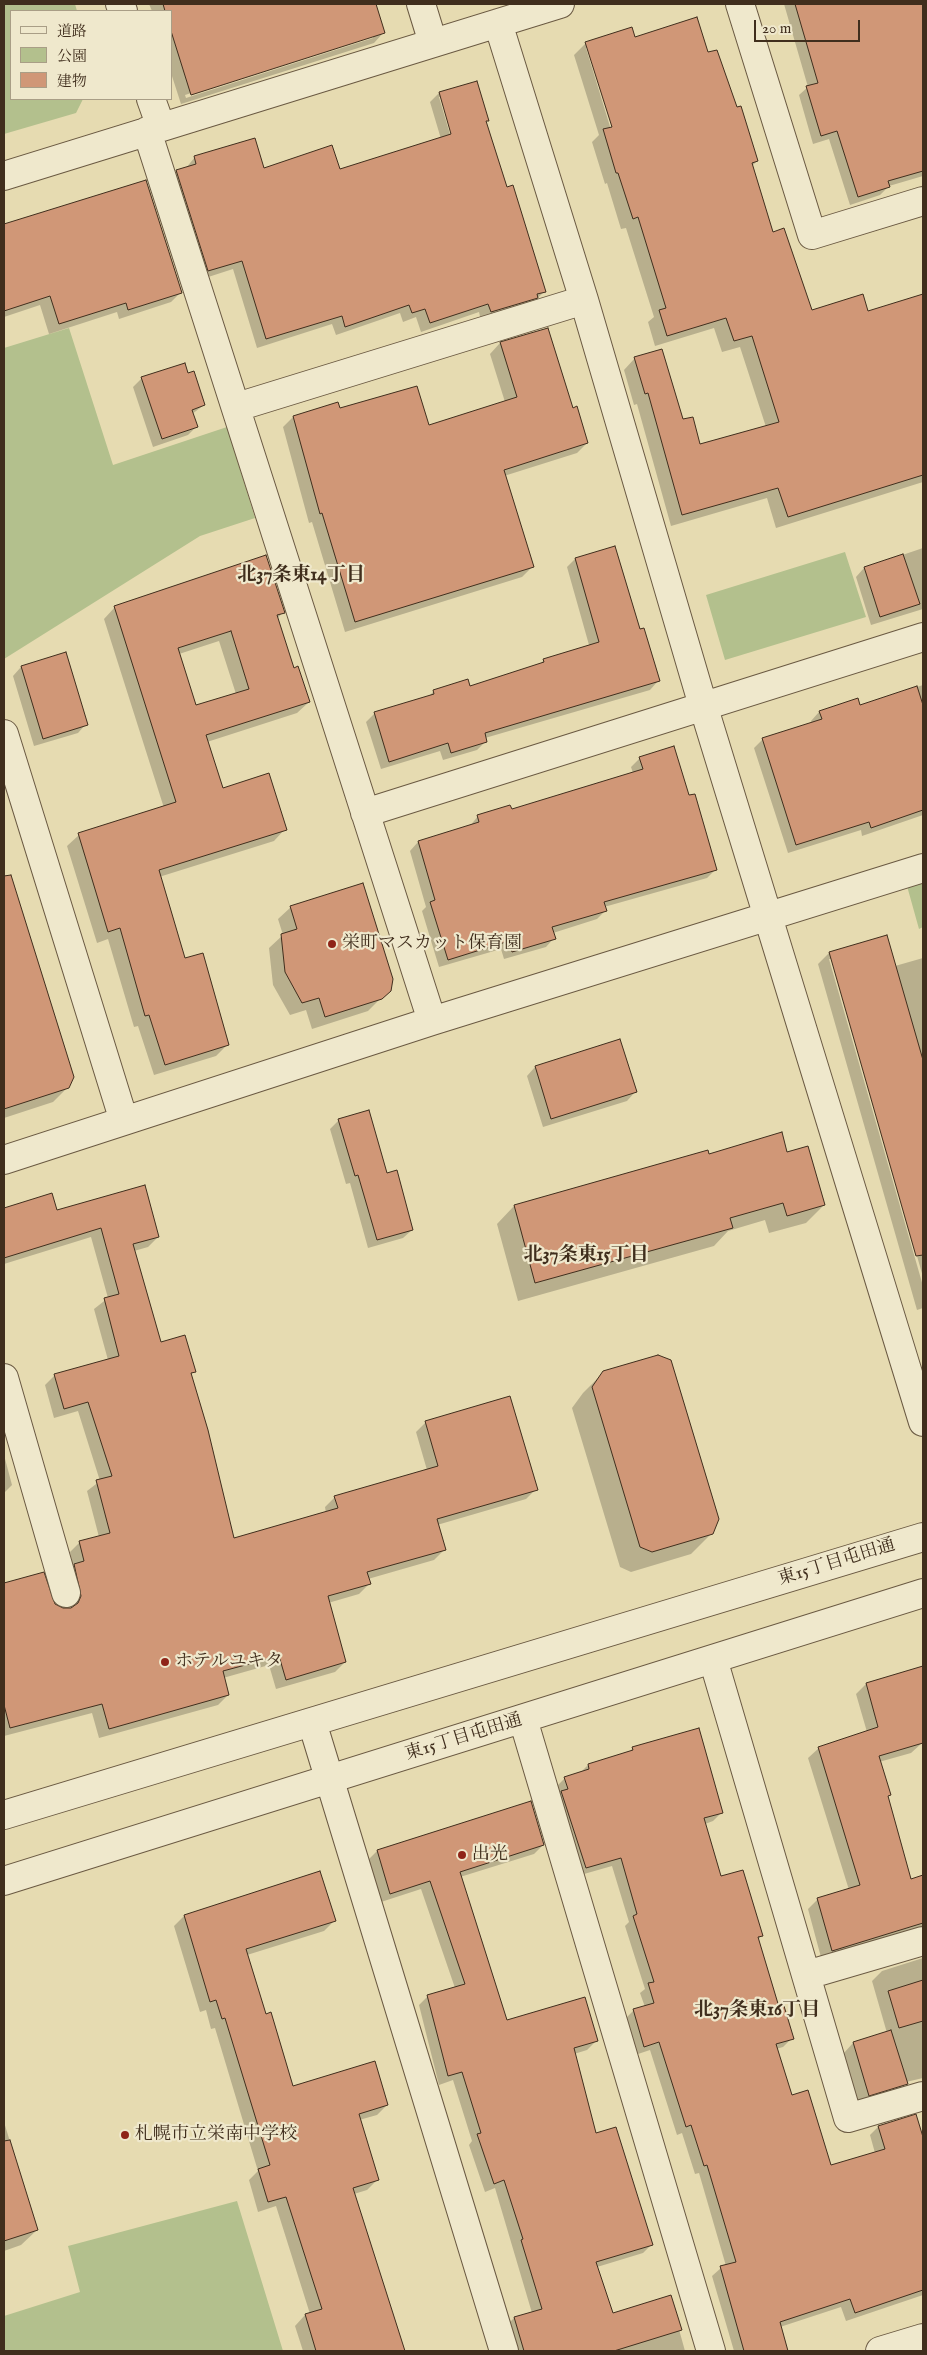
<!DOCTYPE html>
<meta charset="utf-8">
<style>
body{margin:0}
#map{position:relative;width:927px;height:2355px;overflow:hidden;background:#e6dbb1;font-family:"IM FELL English","Noto Serif JP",serif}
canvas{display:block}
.frame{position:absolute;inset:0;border:5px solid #402e1d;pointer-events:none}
.legend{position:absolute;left:10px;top:10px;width:162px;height:90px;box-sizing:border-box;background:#efe8cc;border:1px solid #a99e86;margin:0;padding:6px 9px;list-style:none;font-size:15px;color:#402e1d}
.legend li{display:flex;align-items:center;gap:10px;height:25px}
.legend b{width:25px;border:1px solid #a99e86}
.scale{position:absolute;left:754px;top:20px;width:106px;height:22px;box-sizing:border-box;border:2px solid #402e1d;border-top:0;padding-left:6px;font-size:15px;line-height:18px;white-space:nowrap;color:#402e1d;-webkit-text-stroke:4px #efe8cc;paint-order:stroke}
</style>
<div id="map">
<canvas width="927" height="2355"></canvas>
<div class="frame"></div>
<ul class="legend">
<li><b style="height:6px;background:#efe8cc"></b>道路</li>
<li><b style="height:14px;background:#b3c08d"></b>公園</li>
<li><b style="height:14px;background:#d09777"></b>建物</li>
</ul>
<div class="scale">20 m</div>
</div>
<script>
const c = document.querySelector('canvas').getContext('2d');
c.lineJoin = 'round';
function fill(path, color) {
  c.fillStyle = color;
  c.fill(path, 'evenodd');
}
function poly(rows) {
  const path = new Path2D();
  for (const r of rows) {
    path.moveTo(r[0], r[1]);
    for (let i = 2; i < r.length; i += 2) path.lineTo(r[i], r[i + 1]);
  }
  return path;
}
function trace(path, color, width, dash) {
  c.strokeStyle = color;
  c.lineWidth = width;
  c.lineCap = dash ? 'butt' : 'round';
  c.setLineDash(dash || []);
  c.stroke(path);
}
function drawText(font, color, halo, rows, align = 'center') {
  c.font = font + ' "IM FELL English","Noto Serif JP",serif';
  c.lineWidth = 4.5;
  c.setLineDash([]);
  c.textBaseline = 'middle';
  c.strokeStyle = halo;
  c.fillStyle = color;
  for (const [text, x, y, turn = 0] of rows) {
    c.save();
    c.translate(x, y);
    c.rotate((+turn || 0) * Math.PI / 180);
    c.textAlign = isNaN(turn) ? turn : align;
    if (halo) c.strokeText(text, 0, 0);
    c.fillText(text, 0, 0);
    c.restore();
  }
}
fill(poly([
 [4,4,75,4,77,11,11,11,11,99,83,99,76,113,4,134],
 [69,328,113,465,227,427,255,518,200,536,4,659,4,348],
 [845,552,866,617,725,660,706,595],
 [923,882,923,927,919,929,907,886],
 [237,2201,283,2351,4,2351,4,2316,80,2292,68,2246]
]), '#b3c08d');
fill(poly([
 [149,4,375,4,384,32,374,43,181,104,171,73,171,11,152,11],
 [373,35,373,38,186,98,185,95],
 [784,4,923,4,923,176,889,186,880,195,850,205,829,139,813,144,799,95,808,87],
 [634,39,707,54,757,161,752,166,772,233,811,311,868,312,923,295,923,482,776,528,767,498,671,526,637,404,634,405,624,370,635,358,700,446,766,427,740,347,722,352,714,328,655,346,648,322,654,317,626,228,621,229,607,183,605,184,592,142,599,135,574,55,586,43],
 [586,48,588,48,615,133,612,133],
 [439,93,488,120,485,122,506,189,545,291,528,307,481,321,479,312,421,332,416,317,403,322,400,313,336,335,332,324,257,348,233,269,199,280,167,181,177,171,186,168,195,157,263,169,339,171,441,139,430,102],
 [439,97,442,97,454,140,452,141],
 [20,239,180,293,171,302,119,319,117,312,49,334,40,305,4,317,4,244],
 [500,343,572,409,587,443,577,453,504,476,532,567,522,577,345,632,312,522,309,523,283,427,293,417,340,410,429,427,505,402,490,354],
 [142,378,204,405,192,414,196,427,188,435,153,447,133,387],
 [614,547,639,631,658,681,650,690,485,738,486,741,477,750,443,760,440,751,381,769,366,722,375,713,428,697,434,691,469,687,538,666,544,660,589,645,567,567,575,559],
 [923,548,923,609,871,625,856,577,864,568],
 [115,607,283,612,277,619,293,669,309,702,297,713,207,742,222,789,285,829,274,841,159,877,185,959,228,1044,216,1056,154,1075,138,1026,134,1027,108,939,97,943,67,846,79,835,164,808,104,619],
 [219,641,236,694,196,707,179,654],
 [66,654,86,724,78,733,34,746,13,676,21,667],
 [923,685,923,815,862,836,861,830,788,853,754,748,763,739,812,724,811,721,819,712,857,699,859,706],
 [640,758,689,797,716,869,707,878,604,907,605,911,597,919,553,933,554,938,546,947,504,959,501,949,439,967,422,911,426,907,410,851,418,842,470,826,478,816,511,811,633,773,631,767],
 [16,897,68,1087,53,1102,4,1118,4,900],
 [291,907,389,990,368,1011,312,1029,306,1010,290,1015,273,985,269,948,283,935,278,919],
 [829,953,895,966,923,958,923,1277,832,959,829,959,923,1286,923,1308,917,1310,818,964],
 [619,1041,635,1092,627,1101,543,1127,527,1076,535,1067],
 [339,1120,386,1174,412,1230,403,1238,368,1248,350,1183,346,1184,330,1129],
 [786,1154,824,1205,806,1223,769,1233,765,1220,728,1231,714,1246,518,1301,497,1224,514,1206,708,1155],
 [51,1194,56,1211,158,1237,148,1247,134,1251,160,1344,194,1372,190,1375,233,1540,326,1513,325,1507,335,1497,427,1470,416,1432,426,1422,536,1489,526,1499,437,1525,444,1550,434,1560,368,1579,369,1584,359,1594,328,1603,345,1662,335,1672,276,1689,269,1665,223,1678,228,1695,218,1705,99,1738,92,1713,4,1736,4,1584,43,1574,55,1606,62,1609,71,1609,72,1600,64,1575,73,1566,70,1552,80,1542,99,1537,87,1491,100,1481,78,1411,54,1418,45,1385,55,1375,108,1360,94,1309,108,1298,91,1237,4,1264,4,1210],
 [604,1372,712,1533,691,1554,631,1572,620,1567,572,1408,583,1393],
 [4,1455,12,1485,4,1493],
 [923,1667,923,1734,919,1735,922,1743,911,1753,879,1762,889,1795,887,1798,910,1880,923,1877,923,1940,822,1961,808,1909,818,1899,849,1890,808,1758,819,1748,867,1732,856,1694,866,1684],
 [633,1748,722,1812,713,1821,705,1824,720,1878,762,1935,758,1940,778,2009,792,2038,783,2047,776,2049,791,2097,830,2167,875,2153,870,2135,878,2127,923,2137,923,2295,846,2321,841,2307,780,2327,787,2351,734,2351,712,2276,721,2268,726,2266,699,2173,695,2174,682,2133,677,2135,650,2050,635,2055,625,2019,634,2010,645,2007,640,1993,645,1989,625,1926,629,1922,612,1866,577,1876,556,1787,565,1778,580,1773,588,1765,628,1753],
 [530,1802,543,1845,534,1854,460,1877,507,2021,596,2041,587,2050,574,2054,595,2135,652,2244,643,2253,597,2267,612,2315,670,2297,685,2351,513,2351,505,2327,514,2318,532,2313,495,2188,485,2192,469,2145,472,2141,453,2080,439,2085,419,2005,428,1996,455,1988,421,1889,381,1902,368,1860,377,1851],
 [319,1873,334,1921,324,1931,247,1955,265,2015,292,2087,387,2105,377,2115,359,2120,377,2180,367,2190,354,2194,403,2349,401,2351,303,2351,295,2326,305,2315,310,2314,276,2206,258,2212,249,2180,258,2171,215,2028,211,2029,206,2010,200,2012,174,1926,184,1916],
 [923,1958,923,2078,906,2082,896,2094,858,2105,843,2054,853,2043,887,2033,872,1981,882,1971],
 [4,2122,37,2230,21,2245,4,2251]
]), '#0003');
const building = poly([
 [163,4,376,4,385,33,191,95,171,31,171,11,165,11,163,4],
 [795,4,923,4,923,171,888,181,890,187,858,197,837,131,821,136,806,86,818,83,795,4],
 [697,17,708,52,717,50,737,107,741,106,758,161,752,163,773,232,784,228,812,310,863,294,868,311,923,294,923,475,788,517,778,488,682,515,648,393,645,394,634,357,662,349,683,419,693,417,700,444,779,422,752,336,734,341,726,318,667,336,659,310,666,308,638,217,633,219,618,173,616,173,603,129,612,127,585,42,632,27,635,37,697,17],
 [477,81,489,121,486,121,507,187,513,185,546,292,537,294,538,298,491,312,488,304,430,323,425,309,412,313,409,305,345,327,342,316,266,339,242,261,208,271,176,170,196,164,194,156,255,138,264,168,332,145,340,169,451,134,439,92,477,81],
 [146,180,182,293,128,310,126,303,59,324,50,296,4,311,4,224,146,180],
 [548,328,573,408,577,406,588,443,504,470,534,567,355,622,322,513,320,514,293,416,338,402,340,408,417,386,429,425,517,397,500,342,548,328],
 [185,363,188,373,194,371,205,405,192,410,198,427,162,439,141,377,185,363],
 [615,546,640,629,644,628,660,681,485,733,487,742,451,753,448,743,389,762,374,712,434,694,433,690,468,679,470,686,544,662,543,659,599,642,575,558,615,546],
 [903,554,920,604,880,617,864,567,903,554],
 [266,555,285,613,277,615,294,668,298,666,310,702,206,735,223,788,269,773,287,830,159,870,185,958,203,953,229,1045,165,1065,149,1015,145,1016,120,928,108,932,78,833,176,802,114,606,266,555],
 [231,631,249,689,196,705,178,648,231,631],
 [66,652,88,725,43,739,21,666,66,652],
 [917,686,923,705,923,810,871,828,869,822,796,845,762,738,822,719,819,711,858,698,860,705,917,686],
 [674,746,689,795,695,794,717,870,604,902,607,911,552,927,556,939,512,952,509,941,448,960,430,902,435,900,418,841,479,822,477,815,510,805,512,809,643,769,639,757,674,746],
 [11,875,74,1077,69,1088,4,1109,4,876,11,875],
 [363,883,393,979,391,991,382,999,325,1017,319,998,302,1003,285,972,281,934,297,929,290,906,363,883],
 [887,935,923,1060,923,1255,916,1256,829,952,887,935],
 [620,1039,637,1092,551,1119,535,1066,620,1039],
 [369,1110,387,1173,397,1170,413,1230,377,1240,358,1175,355,1176,338,1119,369,1110],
 [782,1132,787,1152,808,1146,825,1205,787,1216,783,1203,730,1218,733,1228,535,1283,514,1205,708,1150,709,1154,782,1132],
 [145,1185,159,1237,133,1244,161,1342,185,1335,196,1372,191,1373,208,1430,234,1538,338,1508,334,1496,438,1466,425,1421,510,1396,538,1490,437,1519,446,1550,367,1572,371,1584,328,1596,346,1662,286,1680,279,1656,223,1671,229,1695,109,1729,102,1704,10,1728,4,1705,4,1583,44,1572,55,1604,63,1608,71,1608,78,1603,81,1596,74,1564,84,1561,79,1541,110,1533,96,1480,112,1476,88,1402,64,1409,54,1374,119,1356,104,1298,119,1294,101,1228,4,1258,4,1208,52,1193,57,1210,145,1185],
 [658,1355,671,1360,719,1519,713,1534,652,1552,640,1547,592,1387,603,1371,658,1355],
 [923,1666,923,1743,879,1756,891,1795,888,1796,911,1879,923,1875,923,1923,832,1951,817,1898,860,1885,818,1747,878,1727,866,1683,923,1666],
 [699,1728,723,1813,704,1818,721,1876,743,1870,763,1936,758,1937,779,2007,784,2006,794,2039,776,2044,792,2095,808,2090,831,2165,885,2149,878,2126,916,2114,923,2137,923,2290,855,2313,850,2299,780,2322,788,2351,744,2351,720,2266,736,2262,707,2165,704,2166,691,2125,686,2127,659,2042,644,2047,633,2009,654,2003,648,1983,654,1982,633,1916,637,1914,621,1858,586,1868,561,1791,568,1789,564,1777,589,1769,588,1764,633,1750,632,1747,699,1728],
 [531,1801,544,1845,460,1872,507,2020,585,1997,598,2041,574,2048,596,2133,616,2127,653,2245,596,2262,613,2313,671,2295,682,2330,614,2351,524,2351,514,2317,542,2309,521,2240,523,2239,504,2180,494,2184,477,2134,481,2133,462,2072,448,2076,427,1995,465,1984,430,1881,390,1894,377,1850,531,1801],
 [320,1871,336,1921,246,1949,266,2014,271,2012,293,2086,375,2061,388,2105,359,2114,379,2180,353,2188,405,2351,316,2351,305,2314,322,2309,286,2197,268,2202,258,2169,270,2165,225,2018,222,2019,216,2000,210,2002,184,1915,320,1871],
 [923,1980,923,2021,899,2028,888,1991,923,1980],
 [891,2030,908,2084,869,2096,853,2042,891,2030],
 [10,2140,38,2230,4,2241,4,2141,10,2140]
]);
fill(building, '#d09777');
trace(building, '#402e1d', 1);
const minor = poly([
 [120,4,123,11],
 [421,4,433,43],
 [740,4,812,235,923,201],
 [498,23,584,300,699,692,923,1422],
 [151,99,161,127],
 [147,131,432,1021],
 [4,176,560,4],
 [237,407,584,300],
 [4,734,124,1121],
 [365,813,923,637],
 [4,1160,432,1021,923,868],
 [4,1378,66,1593],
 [713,1659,848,2118,923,2096],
 [523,1719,711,2351],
 [312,1722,504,2351],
 [4,1815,923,1537],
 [4,1881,923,1593],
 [807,1975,923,1941],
 [880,2351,923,2338]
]);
trace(minor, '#6a5942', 30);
trace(minor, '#efe8cc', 28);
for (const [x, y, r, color] of [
 [332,944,5,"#8f2418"],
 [165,1662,5,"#8f2418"],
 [462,1855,5,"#8f2418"],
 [125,2135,5,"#8f2418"]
]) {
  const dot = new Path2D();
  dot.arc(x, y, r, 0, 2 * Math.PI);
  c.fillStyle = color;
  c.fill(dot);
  trace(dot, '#efe8cc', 2);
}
drawText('18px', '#402e1d', '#efe8cc', [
 ["栄町マスカット保育園",342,944],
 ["ホテルユキタ",175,1662],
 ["出光",472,1855],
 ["札幌市立栄南中学校",135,2135]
], 'left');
drawText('18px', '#402e1d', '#efe8cc', [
 ["東15丁目屯田通",837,1563,-17],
 ["東15丁目屯田通",464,1738,-17]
]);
drawText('bold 19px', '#402e1d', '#efe8cc', [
 ["北37条東14丁目",301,576],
 ["北37条東15丁目",586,1256],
 ["北37条東16丁目",757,2011]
]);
</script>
